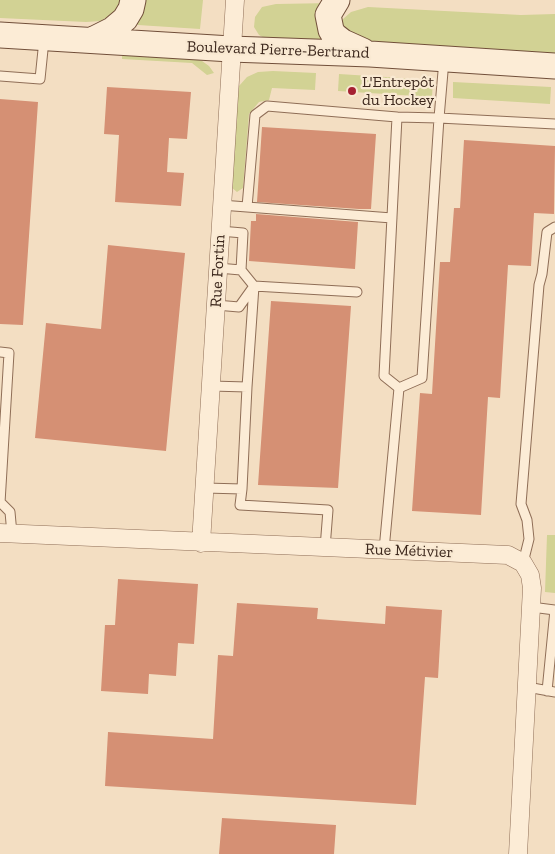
<!DOCTYPE html>
<meta charset="utf-8">
<style>
body{margin:0}
canvas{display:block;background:#f3dec2}
</style>
<canvas width="555" height="854"></canvas>
<script>
const c = document.querySelector('canvas').getContext('2d');
c.lineJoin = 'round';
function fill(path, color) {
  c.fillStyle = color;
  c.fill(path, 'evenodd');
}
function poly(rows) {
  const path = new Path2D();
  for (const r of rows) {
    path.moveTo(r[0], r[1]);
    for (let i = 2; i < r.length; i += 2) path.lineTo(r[i], r[i + 1]);
  }
  return path;
}
function trace(path, color, width, dash) {
  c.strokeStyle = color;
  c.lineWidth = width;
  c.lineCap = dash ? 'butt' : 'round';
  c.setLineDash(dash || []);
  c.stroke(path);
}
function drawText(font, color, halo, rows, align = 'center') {
  c.font = font + ' "Zilla Slab",serif';
  c.lineWidth = 4.5;
  c.setLineDash([]);
  c.textBaseline = 'middle';
  c.strokeStyle = halo;
  c.fillStyle = color;
  for (const [text, x, y, turn = 0] of rows) {
    c.save();
    c.translate(x, y);
    c.rotate((+turn || 0) * Math.PI / 180);
    c.textAlign = isNaN(turn) ? turn : align;
    if (halo) c.strokeText(text, 0, 0);
    c.fillText(text, 0, 0);
    c.restore();
  }
}
fill(poly([
 [0,0,120,0,120,8,101,21,86,22,0,18],
 [140,0,203,0,200,29,138,25,135,22],
 [333,3,327,44,270,41,259,35,254,27,255,17,262,7,276,4],
 [368,7,521,15,555,14,555,58,363,44,339,27,343,19,351,12],
 [122,53,193,58,202,61,209,66,214,73,207,75,192,63,122,59],
 [273,71,316,73,315,90,272,88,269,100,259,102,249,114,243,188,237,192,231,187,235,99,239,86,247,77,258,72],
 [339,74,433,80,432,97,338,91],
 [453,82,551,87,550,104,453,98],
 [547,535,555,535,555,593,545,592]
]), '#d2d294');
fill(poly([
 [107,87,191,92,187,139,169,138,167,172,184,173,181,206,115,202,119,135,104,134],
 [0,99,38,102,23,325,0,324],
 [262,127,376,134,371,209,359,209,257,202],
 [464,140,555,146,554,214,534,213,531,266,508,265,500,398,488,397,481,515,412,511,420,393,432,394,440,262,450,262,454,208,460,208],
 [256,214,358,222,355,269,249,261,251,221,256,221],
 [108,245,185,253,166,451,35,438,46,323,101,329],
 [271,301,351,306,338,488,258,485],
 [118,579,198,584,194,644,178,643,176,676,149,674,148,694,101,691,105,625,115,625],
 [237,603,318,608,317,619,385,624,386,606,442,610,438,678,425,677,416,805,105,786,108,732,213,739,218,655,233,656],
 [222,818,336,825,334,854,219,854]
]), '#d59074');
const service = poly([
 [444,60,439,118,555,124],
 [0,76,40,79,44,40],
 [397,117,439,118,422,378,399,388,384,376,397,117],
 [221,205,247,207],
 [392,218,247,207,255,115,267,106,397,117],
 [218,268,241,270,243,233,220,231],
 [216,305,239,307,254,286,241,270],
 [0,352,9,353,0,503],
 [211,386,247,387,254,286,357,292],
 [205,488,242,489,247,387],
 [242,489,240,505,328,510,325,548],
 [1,503,10,512,12,534],
 [384,550,399,388],
 [523,563,529,539,527,520,521,504,539,285,542,274,547,232,555,227],
 [531,607,555,610],
 [527,687,555,692],
 [547,691,555,610]
]);
const minor = poly([
 [0,533,508,555,523,563,530,575,532,588,518,854],
 [201,543,235,0]
]);
const secondary = poly([
 [337,0,328,15,331,30,334,35,343,42,363,51],
 [0,35,231,49,370,54,555,66],
 [92,40,112,30,125,19,131,9,133,0]
]);
trace(service, '#8f6e57', 11);
trace(minor, '#8f6e57', 19);
trace(secondary, '#714f3a', 27);
trace(service, '#fcecd6', 9);
trace(minor, '#fcecd6', 18);
trace(secondary, '#fcecd6', 25);
for (const [x, y, r, color] of [
 [352,91,5,"#a52031"]
]) {
  const dot = new Path2D();
  dot.arc(x, y, r, 0, 2 * Math.PI);
  c.fillStyle = color;
  c.fill(dot);
  trace(dot, '#f9e9d2', 2);
}
drawText('16px', '#3d281d', '#f9e9d2', [
 ["Boulevard Pierre-Bertrand",278,50,2],
 ["Rue Fortin",218,271,-87],
 ["Rue Métivier",409,551,2]
]);
drawText('16px', '#3d281d', '#f9e9d2', [
 ["L'Entrepôt",362,82],
 ["du Hockey",362,100]
], 'left');
</script>
